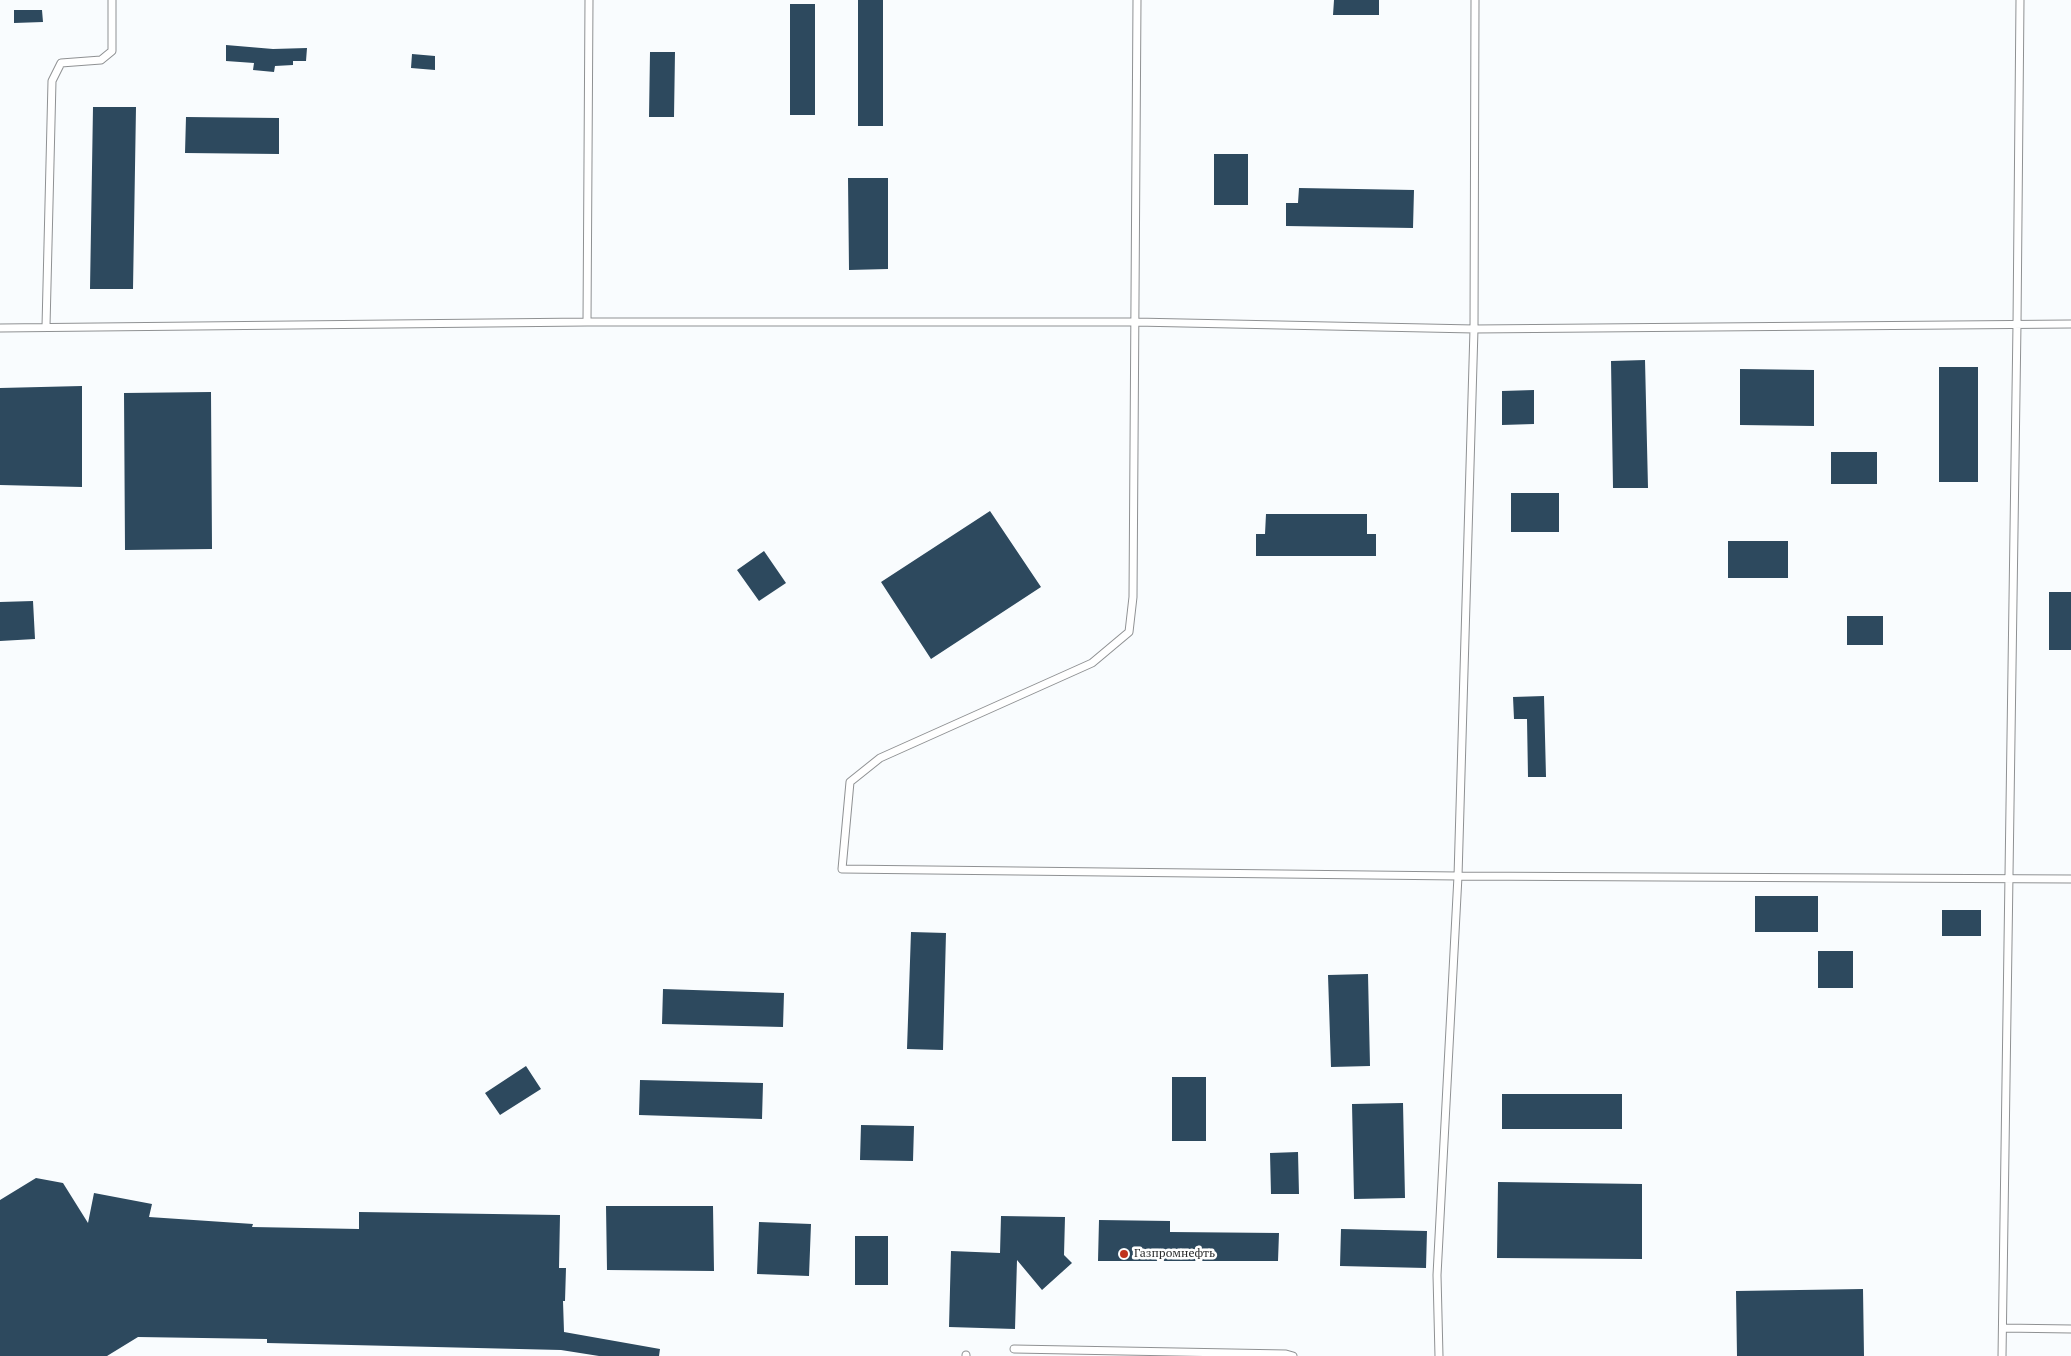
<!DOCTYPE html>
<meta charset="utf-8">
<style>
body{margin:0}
canvas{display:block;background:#f9fcfe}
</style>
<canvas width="2071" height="1356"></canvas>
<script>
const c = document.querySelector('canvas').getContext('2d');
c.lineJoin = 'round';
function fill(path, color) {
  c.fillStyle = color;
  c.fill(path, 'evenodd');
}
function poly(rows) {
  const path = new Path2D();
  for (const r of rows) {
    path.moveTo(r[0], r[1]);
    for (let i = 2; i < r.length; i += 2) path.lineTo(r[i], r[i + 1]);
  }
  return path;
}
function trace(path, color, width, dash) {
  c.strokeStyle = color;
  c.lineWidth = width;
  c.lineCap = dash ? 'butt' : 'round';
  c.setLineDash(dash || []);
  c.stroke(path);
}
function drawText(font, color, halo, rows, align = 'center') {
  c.font = font + ' "PT Serif",serif';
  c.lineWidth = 5;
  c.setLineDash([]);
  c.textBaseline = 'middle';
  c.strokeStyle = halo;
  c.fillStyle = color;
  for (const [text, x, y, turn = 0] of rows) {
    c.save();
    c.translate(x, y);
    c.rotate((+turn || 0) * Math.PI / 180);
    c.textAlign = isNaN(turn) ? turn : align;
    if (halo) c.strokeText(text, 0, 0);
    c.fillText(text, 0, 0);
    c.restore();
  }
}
fill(poly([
 [858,0,883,0,883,126,858,126],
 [1334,0,1379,0,1379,15,1333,15],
 [790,4,815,4,815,115,790,115],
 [14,10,42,10,43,22,14,23],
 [226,45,273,49,307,48,306,61,293,61,293,65,275,66,274,72,253,70,254,63,226,61],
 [650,52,675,52,674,117,649,117],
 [412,54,435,56,435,70,411,68],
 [93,107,136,107,133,289,90,289],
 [186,117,279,118,279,154,185,153],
 [1214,154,1248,154,1248,205,1214,205],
 [848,178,888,178,888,269,849,270],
 [1299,188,1414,190,1413,228,1286,226,1286,203,1298,203],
 [1645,360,1648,488,1613,488,1611,361],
 [1939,367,1978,367,1978,482,1939,482],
 [1740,369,1814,370,1814,426,1740,425],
 [82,386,82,487,0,485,0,388],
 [1534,390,1534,424,1502,425,1502,391],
 [211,392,212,549,125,550,124,393],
 [1831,452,1877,452,1877,484,1831,484],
 [1511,493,1559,493,1559,532,1511,532],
 [990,511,1041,587,931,659,881,582],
 [1266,514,1367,514,1367,534,1376,534,1376,556,1256,556,1256,534,1265,534],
 [1728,541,1788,541,1788,578,1728,578],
 [764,551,786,583,759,601,737,570],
 [2049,592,2071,592,2071,650,2049,650],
 [33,601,35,639,0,641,0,602],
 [1847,616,1883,616,1883,645,1847,645],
 [1544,696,1546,777,1528,777,1527,719,1514,719,1513,697],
 [1755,896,1818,896,1818,932,1755,932],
 [1942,910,1981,910,1981,936,1942,936],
 [911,932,946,933,943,1050,907,1049],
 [1818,951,1853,951,1853,988,1818,988],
 [1368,974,1370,1066,1331,1067,1328,975],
 [663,989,784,993,783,1027,662,1024],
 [526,1066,541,1089,500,1115,485,1093],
 [1172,1077,1206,1077,1206,1141,1172,1141],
 [640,1080,763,1083,762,1119,639,1115],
 [1502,1094,1622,1094,1622,1129,1502,1129],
 [1403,1103,1405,1198,1354,1199,1352,1104],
 [861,1125,914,1126,913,1161,860,1160],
 [1298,1152,1299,1194,1271,1194,1270,1153],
 [36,1178,63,1183,88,1223,94,1193,152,1204,149,1217,253,1224,252,1227,359,1229,359,1212,560,1215,559,1268,566,1268,565,1301,563,1301,564,1332,660,1349,659,1356,599,1356,561,1350,267,1343,267,1339,138,1337,107,1356,0,1356,0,1200],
 [1498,1182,1642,1184,1642,1259,1497,1258],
 [606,1206,713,1206,714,1271,607,1270],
 [1001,1216,1065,1217,1064,1255,1072,1263,1042,1290,1017,1260,1015,1329,949,1327,951,1251,1000,1253],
 [1099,1220,1170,1221,1170,1232,1279,1233,1278,1261,1098,1261],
 [759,1222,811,1224,809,1276,757,1274],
 [1341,1229,1427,1231,1426,1268,1340,1266],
 [855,1236,888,1236,888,1285,855,1285],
 [1863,1289,1864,1356,1737,1356,1736,1291]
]), '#2d495e');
const service = poly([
 [1137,0,1133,597,1129,632,1092,663,880,758,850,782,842,869,1458,876,2071,879],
 [587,322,589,0],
 [46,326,52,81,61,63,101,60,112,51,112,0],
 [0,328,587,322,1135,322,1474,329,2071,324],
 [2003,1328,2071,1329],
 [1014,1349,1286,1354,1293,1356],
 [966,1356,966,1355],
 [1439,1356,1437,1275,1458,876,1474,329,1475,0],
 [2002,1356,2017,324,2020,0]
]);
trace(service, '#8f9193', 9);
trace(service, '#fff', 7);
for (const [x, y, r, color] of [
 [1124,1254,5,"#bf331e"]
]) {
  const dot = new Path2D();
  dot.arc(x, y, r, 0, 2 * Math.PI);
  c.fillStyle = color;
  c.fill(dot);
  trace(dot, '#fff', 2);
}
drawText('12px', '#2b2c2d', '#fff', [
 ["Газпромнефть",1134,1254]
], 'left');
</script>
